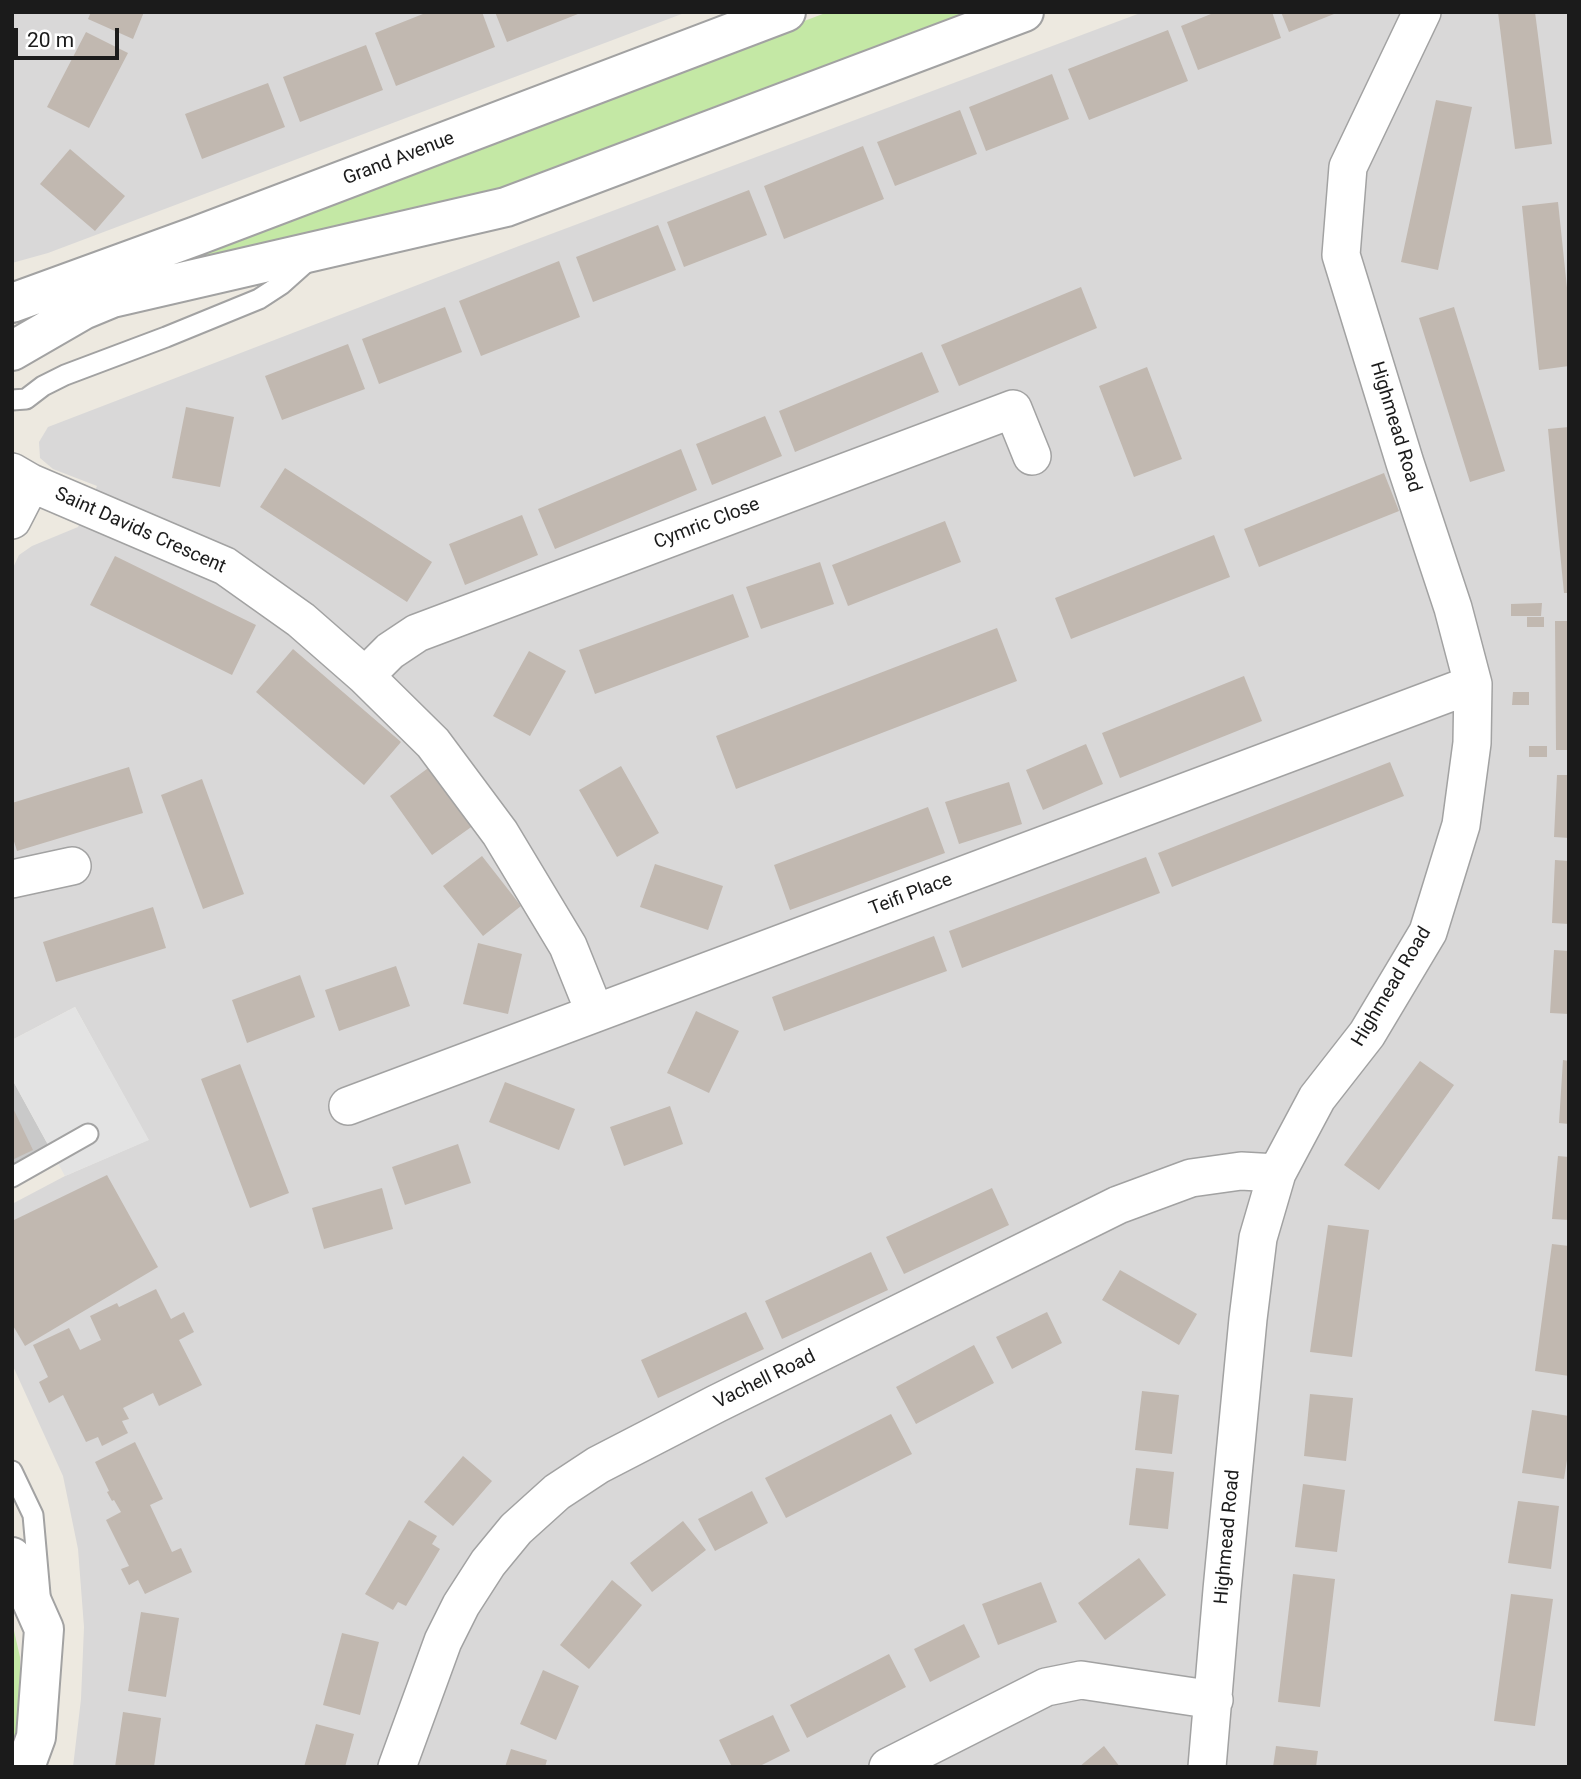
<!DOCTYPE html>
<style>
body{margin:0}
#map{position:relative;width:1581px;height:1779px;overflow:hidden;background:#ede9e0;font-family:Roboto,sans-serif}
canvas{display:block}
.frame{position:absolute;inset:0;border:14px solid #1b1b1b;pointer-events:none}
.scale{position:absolute;left:14px;top:28px;width:105px;height:32px;box-sizing:border-box;border:4px solid #1b1b1b;border-top:0;padding-left:9px;font-size:21px;line-height:24px;white-space:nowrap;color:#1b1b1b;-webkit-text-stroke:5px #fff;paint-order:stroke}
</style>
<div id="map">
<canvas width="1581" height="1779"></canvas>
<div class="frame"></div>
<div class="scale">20 m</div>
</div>
<script>
const c = document.querySelector('canvas').getContext('2d');
c.lineJoin = 'round';
function fill(path, color) {
  c.fillStyle = color;
  c.fill(path, 'evenodd');
}
function poly(rows) {
  const path = new Path2D();
  for (const r of rows) {
    path.moveTo(r[0], r[1]);
    for (let i = 2; i < r.length; i += 2) path.lineTo(r[i], r[i + 1]);
  }
  return path;
}
function trace(path, color, width, dash) {
  c.strokeStyle = color;
  c.lineWidth = width;
  c.lineCap = dash ? 'butt' : 'round';
  c.setLineDash(dash || []);
  c.stroke(path);
}
function drawText(font, color, halo, rows, align = 'center') {
  c.font = font + ' Roboto,sans-serif';
  c.lineWidth = 7;
  c.setLineDash([]);
  c.textBaseline = 'middle';
  c.strokeStyle = halo;
  c.fillStyle = color;
  for (const [text, x, y, turn = 0] of rows) {
    c.save();
    c.translate(x, y);
    c.rotate((+turn || 0) * Math.PI / 180);
    c.textAlign = isNaN(turn) ? turn : align;
    if (halo) c.strokeText(text, 0, 0);
    c.fillText(text, 0, 0);
    c.restore();
  }
}
fill(poly([
 [12,12,687,12,48,253,12,263],
 [1143,12,1569,12,1569,1767,73,1767,81,1699,84,1627,78,1549,63,1476,12,1364,12,1204,65,1176,148,1140,75,1007,12,1040,12,570,19,555,32,546,78,527,97,486,53,469,40,458,39,442,48,427,519,246]
]), '#d9d8d8');
fill(poly([
 [12,1079,51,1150,12,1172]
]), '#c9c9c9');
fill(poly([
 [828,12,983,12,545,178,140,276,363,188],
 [12,1622,20,1657,20,1707,12,1755]
]), '#c4e8a5');
fill(poly([
 [75,1007,149,1140,65,1176,12,1079,12,1040]
]), '#e3e3e3');
fill(poly([
 [91,12,144,12,133,39,88,19],
 [428,12,482,12,495,47,396,86,375,33],
 [495,12,583,12,507,42],
 [1216,12,1272,12,1281,38,1198,70,1181,26],
 [1281,12,1339,12,1289,32],
 [1498,12,1535,12,1552,144,1515,149],
 [1168,30,1188,81,1089,120,1068,69],
 [86,32,128,53,89,128,47,107],
 [366,45,383,90,300,122,283,77],
 [1052,74,1069,119,986,151,969,107],
 [268,83,285,127,202,159,185,114],
 [1436,100,1472,107,1438,270,1401,262],
 [960,110,977,154,895,186,877,142],
 [863,146,884,199,784,239,764,186],
 [70,149,125,196,95,231,40,184],
 [749,190,767,235,684,267,667,222],
 [1558,202,1569,307,1569,366,1539,370,1522,206],
 [658,225,676,270,593,302,576,257],
 [559,261,580,317,481,356,459,301],
 [1081,287,1097,328,959,386,941,345],
 [445,307,462,352,379,384,362,339],
 [1454,307,1505,471,1470,482,1419,318],
 [348,344,365,389,282,420,265,376],
 [922,352,939,392,795,452,779,411],
 [1147,367,1182,459,1134,477,1099,386],
 [186,407,234,417,220,487,172,478],
 [765,416,782,456,712,485,696,444],
 [1569,427,1569,593,1564,593,1548,429],
 [681,449,697,490,555,549,538,509],
 [285,468,432,562,407,602,260,507],
 [1384,473,1399,511,1259,567,1244,529],
 [522,515,538,555,465,585,449,544],
 [945,521,961,562,848,606,832,565],
 [1214,535,1230,577,1071,639,1055,598],
 [115,556,256,625,232,675,90,605],
 [820,562,834,604,761,629,746,587],
 [733,594,749,637,595,694,579,650],
 [1542,603,1541,616,1511,616,1511,604],
 [1527,617,1544,617,1544,627,1527,627],
 [1555,621,1569,621,1569,750,1556,750],
 [997,628,1017,681,736,789,716,736],
 [293,649,401,742,364,785,256,692],
 [529,651,566,671,530,736,493,716],
 [1244,676,1262,721,1120,778,1102,733],
 [1513,692,1529,692,1529,705,1512,705],
 [1086,744,1103,784,1043,810,1026,770],
 [1529,746,1547,746,1547,757,1529,757],
 [1390,762,1404,796,1172,887,1158,853],
 [431,766,474,825,432,855,390,796],
 [621,766,659,833,617,857,579,790],
 [129,767,143,813,17,851,12,835,12,803],
 [1557,775,1569,775,1569,838,1554,837],
 [202,779,244,894,203,909,161,795],
 [1009,782,1022,824,959,844,945,802],
 [928,807,945,853,790,910,774,865],
 [482,856,521,906,483,936,443,886],
 [1146,857,1160,893,962,968,949,931],
 [1555,860,1569,861,1569,924,1552,923],
 [655,864,723,886,708,930,640,907],
 [153,907,166,948,56,982,43,942],
 [934,936,947,971,784,1031,772,997],
 [478,943,522,954,508,1014,463,1004],
 [1554,950,1569,951,1569,1014,1550,1013],
 [396,966,410,1006,339,1031,325,990],
 [300,975,315,1017,247,1043,232,1000],
 [696,1011,739,1031,709,1093,667,1073],
 [1563,1060,1569,1061,1569,1124,1559,1123],
 [1420,1061,1454,1085,1379,1190,1344,1165],
 [240,1064,289,1193,250,1208,201,1079],
 [505,1082,575,1109,559,1150,489,1122],
 [12,1106,33,1150,12,1160],
 [670,1106,683,1144,624,1166,610,1127],
 [458,1144,471,1183,405,1205,392,1167],
 [1558,1156,1569,1157,1569,1220,1552,1219],
 [107,1175,158,1267,25,1346,12,1324,12,1221],
 [382,1188,393,1229,324,1249,312,1208],
 [992,1188,1009,1225,904,1274,886,1237],
 [1328,1225,1369,1230,1352,1357,1310,1352],
 [1552,1244,1569,1246,1569,1376,1535,1371],
 [871,1252,888,1290,782,1339,765,1301],
 [1120,1270,1197,1314,1179,1345,1102,1300],
 [156,1289,171,1319,184,1312,194,1332,179,1340,202,1385,159,1406,153,1393,123,1408,129,1419,122,1421,128,1433,102,1446,98,1437,86,1442,63,1395,49,1403,39,1382,48,1377,33,1345,69,1328,80,1350,101,1340,90,1316,117,1303,119,1307],
 [746,1312,764,1349,658,1398,641,1360],
 [1047,1312,1062,1343,1012,1369,996,1337],
 [974,1345,994,1383,916,1424,896,1387],
 [1142,1391,1179,1395,1172,1454,1135,1450],
 [1310,1394,1353,1398,1346,1461,1304,1456],
 [1532,1410,1569,1416,1569,1447,1564,1479,1522,1473],
 [891,1414,912,1454,786,1518,765,1478],
 [135,1442,163,1499,150,1505,172,1552,181,1548,192,1572,145,1594,138,1580,129,1585,121,1569,129,1566,106,1520,121,1512,114,1500,112,1501,107,1492,109,1491,95,1462],
 [463,1456,492,1481,453,1526,424,1502],
 [1136,1468,1174,1472,1168,1529,1129,1525],
 [1303,1484,1345,1490,1337,1552,1295,1547],
 [752,1491,768,1523,715,1551,698,1519],
 [1518,1501,1559,1506,1551,1569,1508,1563],
 [409,1520,437,1536,432,1544,440,1549,406,1606,398,1602,393,1610,365,1594],
 [683,1521,706,1550,652,1592,630,1563],
 [1139,1558,1166,1595,1105,1640,1078,1603],
 [1293,1574,1335,1579,1320,1707,1278,1702],
 [612,1580,642,1605,589,1669,560,1645],
 [1041,1582,1057,1622,998,1645,982,1604],
 [1511,1594,1553,1599,1535,1726,1494,1721],
 [141,1612,179,1618,166,1697,128,1691],
 [964,1624,980,1657,930,1682,914,1649],
 [342,1633,379,1642,360,1715,323,1705],
 [889,1654,906,1687,807,1738,790,1705],
 [543,1670,579,1686,556,1740,520,1724],
 [123,1712,161,1718,154,1767,115,1767],
 [773,1715,790,1751,758,1767,732,1767,719,1740],
 [316,1724,354,1734,345,1767,304,1767],
 [1104,1746,1120,1767,1079,1767],
 [1276,1746,1318,1751,1316,1767,1273,1767],
 [511,1749,547,1760,545,1767,505,1767]
]), '#c1b8b0');
const service = poly([
 [12,400,26,399,43,386,65,375,166,337,259,299,282,284,310,259],
 [12,1177,88,1134],
 [12,1471,33,1515,40,1594]
]);
const minor = poly([
 [12,472,31,483,225,566,301,620,365,676,433,743,500,833,568,946,595,1013],
 [12,520,31,483],
 [365,676,390,651,417,633,1013,409,1032,456],
 [12,879,72,866],
 [348,1106,1473,684],
 [397,1767,443,1641,461,1605,488,1563,516,1529,557,1492,598,1465,716,1404,1118,1205,1191,1178,1241,1171,1277,1173],
 [888,1767,1046,1687,1081,1680,1214,1700],
 [1207,1767,1222,1590,1248,1319,1258,1238,1277,1173,1317,1098,1367,1034,1428,932,1461,825,1472,743,1473,684,1453,608,1405,463,1341,255,1348,167,1422,12]
]);
const tertiary = poly([
 [12,303,196,236,786,12],
 [12,351,83,310,112,298,506,207,1024,12],
 [12,1557,44,1629,36,1737,25,1767]
]);
trace(service, '#a2a2a2', 23);
trace(minor, '#a2a2a2', 40);
trace(tertiary, '#a2a2a2', 42);
trace(service, '#fff', 19);
trace(minor, '#fff', 37);
trace(tertiary, '#fff', 38);
drawText('19px', '#1b1b1b', '#fff', [
 ["Grand Avenue",399,159,-21],
 ["Highmead Road",1395,427,73],
 ["Cymric Close",707,524,-21],
 ["Saint Davids Crescent",140,531,24],
 ["Teifi Place",911,895,-21],
 ["Highmead Road",1392,987,-59],
 ["Vachell Road",765,1380,-26],
 ["Highmead Road",1228,1537,-85]
]);
</script>
